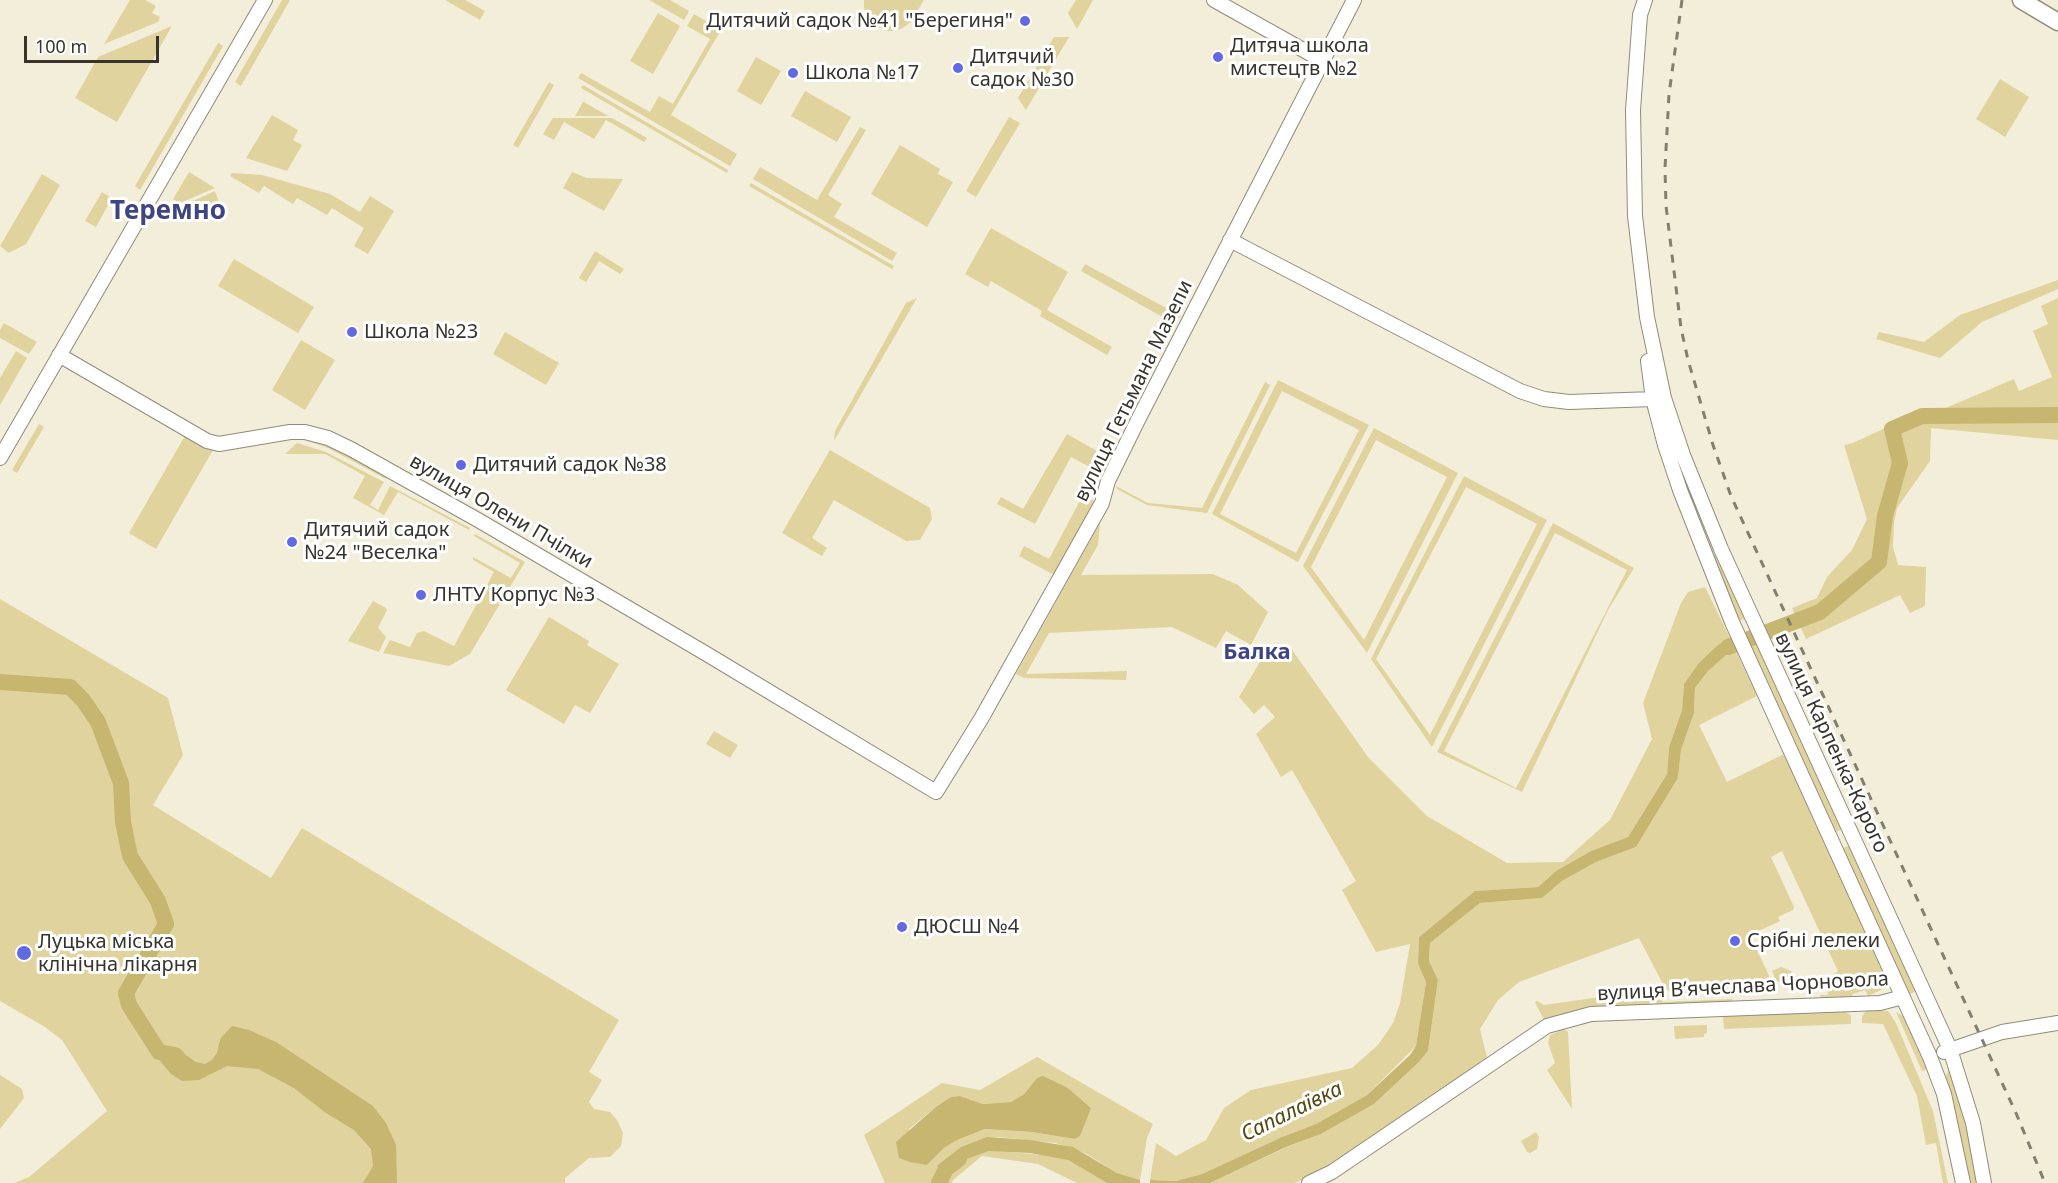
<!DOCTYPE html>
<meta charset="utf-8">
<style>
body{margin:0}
#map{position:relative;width:2058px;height:1183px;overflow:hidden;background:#f3eed9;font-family:"Noto Sans",sans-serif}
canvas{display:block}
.scale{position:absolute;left:24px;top:36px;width:135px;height:27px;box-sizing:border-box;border:3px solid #36342c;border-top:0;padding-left:8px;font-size:18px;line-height:21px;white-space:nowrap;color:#36342c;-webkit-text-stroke:4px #fff;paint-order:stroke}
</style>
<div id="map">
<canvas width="2058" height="1183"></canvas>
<div class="scale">100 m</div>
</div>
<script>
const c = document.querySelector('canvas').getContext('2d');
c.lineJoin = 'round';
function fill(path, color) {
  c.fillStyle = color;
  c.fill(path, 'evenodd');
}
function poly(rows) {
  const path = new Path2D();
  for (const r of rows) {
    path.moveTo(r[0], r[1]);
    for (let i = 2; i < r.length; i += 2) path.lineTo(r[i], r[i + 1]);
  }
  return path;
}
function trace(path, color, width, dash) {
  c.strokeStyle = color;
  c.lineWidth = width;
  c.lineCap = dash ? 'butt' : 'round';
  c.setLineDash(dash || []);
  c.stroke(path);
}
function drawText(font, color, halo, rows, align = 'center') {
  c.font = font + ' "Noto Sans",sans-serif';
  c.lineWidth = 6;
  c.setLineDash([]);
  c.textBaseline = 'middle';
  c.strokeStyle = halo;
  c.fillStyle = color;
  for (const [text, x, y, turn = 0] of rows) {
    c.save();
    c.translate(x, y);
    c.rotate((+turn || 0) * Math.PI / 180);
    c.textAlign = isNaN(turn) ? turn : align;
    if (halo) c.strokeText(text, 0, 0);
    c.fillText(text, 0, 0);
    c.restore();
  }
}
fill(poly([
 [130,0,145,0,156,6,152,13,160,17,158,22,104,44],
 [282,0,290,0,241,86,235,82],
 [445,0,465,0,485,11,480,20],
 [649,0,670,0,689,11,684,20],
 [864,0,924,0,911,22,901,29,889,31,877,27,868,19,864,8],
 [1076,0,1093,0,1077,29,1068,13],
 [658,13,680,26,653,74,630,61],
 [694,14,721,30,671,115,737,154,730,166,578,78,581,73,650,112,659,96,673,104,710,39,687,26],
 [172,26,117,122,75,98,98,57],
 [1054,37,1069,37,1026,110,1018,98],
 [218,43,223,46,140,190,135,186],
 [756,57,781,71,761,105,737,91],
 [2000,79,2029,97,2005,137,1976,119],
 [549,82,554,85,518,148,513,145],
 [583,85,728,170,727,173,581,88],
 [805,91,851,117,837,142,791,116],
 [583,102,584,102,608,116,575,116],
 [272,115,298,130,293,140,302,145,287,171,246,158],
 [1009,117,1020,123,976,197,966,191],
 [553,118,612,118,647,138,644,142,606,120,594,139,564,122,554,140,543,134],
 [860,127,866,130,828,195,842,204,834,217,897,253,892,261,753,179,760,167,817,200],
 [900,145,940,169,938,174,953,182,927,227,871,194],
 [189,172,215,188,180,203,173,199],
 [572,172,587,178,623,179,604,211,563,188],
 [232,173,262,175,330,194,360,212,370,196,394,211,368,254,354,246,364,228,332,208,327,215,297,198,293,204,264,186,259,193,230,176],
 [42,174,60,185,26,244,9,253,0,246],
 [751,183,894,266,892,269,749,186],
 [215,191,221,208,206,213,195,211,184,205],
 [102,192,112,198,96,227,85,221],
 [991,228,1068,272,1047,310,1112,347,1107,355,1040,316,1042,311,991,281,988,287,965,274],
 [595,251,624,269,620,274,599,261,586,282,579,278],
 [234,259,314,307,298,333,218,286],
 [1085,264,1181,316,1173,323,1081,271],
 [2058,280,2058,289,1982,322,1940,358,1876,339,1879,332,1924,342,1960,315],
 [917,298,834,441,835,431,906,303],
 [2058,298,2058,440,1931,428,1930,461,1897,508,1894,523,1893,547,1898,565,1926,567,1925,606,1910,613,1900,595,1806,639,1792,608,1817,598,1827,577,1852,550,1867,519,1844,445,1853,443,1926,409,1941,410,2014,379,2019,391,2052,377,2033,331,2048,324,2041,306],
 [4,323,37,342,29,354,0,338,0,330],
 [505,332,559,363,546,385,493,354],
 [301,340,335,360,305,410,272,390],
 [16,351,27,358,0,405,0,378],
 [1278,380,1369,425,1298,562,1212,514],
 [1282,391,1359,430,1296,553,1220,514],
 [1265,382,1270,385,1207,513,1147,505,1117,489,1116,486,1148,503,1202,508],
 [39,424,44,427,17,473,12,470],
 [1374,428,1458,473,1367,653,1303,566],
 [1376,440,1447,477,1364,640,1311,567],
 [186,434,213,450,156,549,129,533],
 [1067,434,1111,459,1103,474,1071,457,1035,524,997,504,1001,497,1023,509],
 [310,438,331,444,384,472,386,479,328,448,308,441],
 [297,443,326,452,384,482,370,505,378,510,390,486,470,528,469,530,398,492,384,515,353,498,365,476,325,454,285,454],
 [830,450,930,508,932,519,920,540,906,541,834,500,812,538,827,548,822,556,782,533],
 [1464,476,1547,520,1432,747,1371,659],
 [1466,487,1537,524,1430,735,1376,659],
 [1083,495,1094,501,1054,575,1019,556,1024,546,1049,559],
 [1100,523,1098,545,1081,575,1213,574,1238,585,1268,612,1251,645,1226,631,1216,648,1172,627,1049,633,1026,674,1127,671,1126,680,1024,678,1016,674],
 [1553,523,1634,568,1608,610,1522,792,1437,752],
 [1555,533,1627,570,1516,788,1444,751],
 [475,534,525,562,470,654,449,666,383,653,390,640,410,647,417,633,424,631,454,646,494,572,473,560,473,557,511,578,520,563,474,536],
 [1717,554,1746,618,1740,621,1711,557],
 [1705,587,1731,640,1719,644,1684,684,1682,710,1669,747,1667,774,1628,837,1591,851,1556,871,1538,887,1475,891,1419,937,1418,964,1426,982,1416,1046,1367,1095,1316,1124,1282,1137,1202,1174,1176,1181,1150,1180,1156,1143,1176,1156,1206,1140,1224,1108,1251,1090,1352,1068,1378,1045,1393,1023,1400,1003,1410,944,1376,952,1342,890,1356,881,1292,770,1281,777,1256,734,1275,717,1264,705,1254,714,1239,697,1267,650,1274,658,1290,647,1368,757,1427,816,1507,863,1563,862,1610,820,1652,739,1643,703,1681,603,1688,592],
 [0,599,168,698,183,755,153,805,271,878,302,828,619,1020,589,1072,602,1080,589,1102,594,1109,610,1112,617,1120,623,1133,621,1146,610,1157,589,1158,565,1178,565,1183,15,1183,29,1177,107,1111,62,1040,45,1027,0,1001],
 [373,601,386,608,387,610,378,628,386,637,379,652,348,641],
 [549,617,589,641,587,645,619,664,590,713,575,705,564,724,506,690],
 [1758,644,1843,829,1836,832,1751,647],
 [1736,651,1757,696,1699,725,1727,782,1786,753,1887,979,1886,985,1883,989,1868,996,1865,990,1853,994,1851,997,1821,998,1820,995,1828,995,1826,985,1827,979,1838,971,1782,851,1771,857,1794,907,1793,910,1778,917,1780,921,1750,935,1772,982,1728,983,1727,988,1720,992,1671,993,1664,986,1639,938,1519,982,1498,1000,1480,1029,1487,1058,1449,1086,1328,1167,1295,1183,1210,1183,1287,1147,1321,1134,1374,1104,1418,1063,1428,1051,1438,980,1429,961,1430,943,1480,903,1542,898,1562,881,1596,862,1636,847,1678,778,1681,750,1694,713,1695,688,1708,671,1726,654],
 [714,731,738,745,730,758,706,744],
 [1850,845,1916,991,1908,995,1843,848],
 [1781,967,1791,971,1794,977,1792,981,1777,982,1772,971],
 [1654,985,1656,995,1663,1002,1733,999,1731,1003,1545,1022,1535,1002,1537,1001,1544,1005,1649,990],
 [1866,1010,1888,1011,1896,1023,1933,1111,1948,1183,1943,1183,1936,1143,1926,1145,1917,1096,1883,1024,1862,1023,1862,1017],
 [1845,1011,1851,1016,1851,1024,1724,1029,1723,1016],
 [1896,1012,1905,1017,1927,1069,1922,1071],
 [1707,1025,1707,1033,1704,1034,1704,1037,1675,1039,1674,1026],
 [1564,1029,1568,1032,1572,1109,1547,1070,1555,1063,1548,1043,1550,1035],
 [1037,1057,1153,1124,1147,1138,1140,1180,1117,1173,1085,1153,1056,1143,999,1137,987,1138,961,1147,948,1175,967,1159,989,1151,999,1151,1054,1156,1068,1160,1107,1183,1077,1183,1038,1164,982,1156,953,1180,952,1183,885,1183,864,1135,942,1083,980,1090],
 [1037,1078,1068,1088,1091,1108,1075,1139,1032,1132,985,1129,957,1140,944,1148,927,1165,909,1129,937,1106,951,1097,960,1096,983,1104,1011,1102,1024,1094],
 [1950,1067,1962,1102,1979,1183,1969,1183,1954,1107,1945,1077],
 [0,1075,22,1089,24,1098,0,1129],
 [1536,1132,1539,1137,1537,1149,1530,1153,1527,1152,1521,1141]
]), '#e0d39d');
fill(poly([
 [1731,640,1736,651,1726,655,1708,671,1695,688,1694,713,1681,750,1678,778,1636,847,1596,862,1562,881,1542,898,1480,903,1430,943,1429,961,1438,980,1428,1051,1418,1063,1374,1104,1321,1134,1286,1147,1210,1183,1150,1183,1150,1180,1176,1181,1202,1174,1282,1137,1316,1124,1367,1095,1410,1055,1416,1046,1426,982,1418,964,1419,937,1475,891,1538,887,1556,871,1591,851,1628,837,1667,774,1669,747,1682,710,1684,684,1699,663,1719,644],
 [232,1026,249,1030,276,1042,373,1106,386,1123,396,1145,397,1183,363,1183,373,1166,371,1149,354,1130,326,1113,294,1088,258,1069,227,1066,199,1080,182,1081,171,1074,156,1056,163,1049,177,1049,196,1062,205,1064,212,1060,217,1053,220,1039],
 [1043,1076,1068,1088,1091,1108,1080,1136,1075,1139,1032,1132,985,1129,957,1140,944,1148,927,1165,910,1162,899,1158,896,1142,937,1106,951,1097,960,1096,983,1104,1011,1102,1024,1094,1037,1078],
 [987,1137,1031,1140,1073,1147,1117,1173,1140,1180,1140,1183,1107,1183,1068,1160,1030,1153,989,1151,967,1159,948,1175,937,1166,961,1147]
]), '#c7b66f');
trace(poly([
 [1728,647,1820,612,1879,562,1885,516,1900,463,1892,429,1922,416,2058,415],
 [0,682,70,687,83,700,98,722,121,783,123,822,130,856,158,901,166,924,126,993,129,1005,159,1052,175,1055,178,1058],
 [939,1183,946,1169,959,1159]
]), '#c7b66f', 16);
const secondary = poly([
 [1214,0,1323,61],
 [1645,0,1640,15,1633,110,1635,216,1647,317,1664,398,1683,455,1721,549,1950,1049,1973,1123,1984,1183],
 [1230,240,1520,391,1544,399,1569,402,1653,399],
 [59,355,207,441,219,444,290,432,305,432,328,438,351,449,478,520,705,653,936,792,981,719,1102,503,1108,481,1139,418,1354,0],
 [1648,361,1653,399,1665,445,1680,490,1732,622,1930,1057,1944,1094,1963,1183],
 [0,458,265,0],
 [1944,1052,2002,1032,2058,1023],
 [1309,1183,1332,1172,1547,1026,1591,1014,1880,1003,1903,997]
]);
const primary = poly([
 [2021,0,2058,22]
]);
trace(secondary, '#908c79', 16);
trace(primary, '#908c79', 19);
trace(secondary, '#fff', 14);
trace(primary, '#fff', 16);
trace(poly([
 [1682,0,1669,94,1665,168,1666,206,1681,328,1688,360,1713,445,1731,496,2016,1113,2045,1183]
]), '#827f72', 3, [8, 8]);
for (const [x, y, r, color] of [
 [1025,21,6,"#626ae3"],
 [1218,57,6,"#626ae3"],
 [958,68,6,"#626ae3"],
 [793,73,6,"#626ae3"],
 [352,332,6,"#626ae3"],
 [461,465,6,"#626ae3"],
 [292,542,6,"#626ae3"],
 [421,595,6,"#626ae3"],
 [902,927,6,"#626ae3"],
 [1735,941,6,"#626ae3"],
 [24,953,8,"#626ae3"]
]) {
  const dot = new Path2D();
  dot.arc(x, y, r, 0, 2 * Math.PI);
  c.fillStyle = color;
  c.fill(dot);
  trace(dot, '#fff', 2);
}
drawText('20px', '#36342c', '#fff', [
 ["Дитячий садок №41 \"Берегиня\"",1013,21,"right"],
 ["Дитяча школа",1230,46],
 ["мистецтв №2",1230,69],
 ["Дитячий",970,57],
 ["садок №30",970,80],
 ["Школа №17",805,73],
 ["Школа №23",364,332],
 ["Дитячий садок №38",473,465],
 ["Дитячий садок",304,530],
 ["№24 \"Веселка\"",304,553],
 ["ЛНТУ Корпус №3",433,595],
 ["ДЮСШ №4",914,927],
 ["Срібні лелеки",1747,941],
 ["Луцька міська",38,942],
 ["клінічна лікарня",38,965]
], 'left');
drawText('20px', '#36342c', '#fff', [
 ["вулиця Гетьмана Мазепи",1134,391,-64],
 ["вулиця Олени Пчілки",501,512,30],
 ["вулиця Карпенка-Карого",1831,743,65],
 ["вулиця Вʼячеслава Чорновола",1743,987,-3]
]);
drawText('italic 21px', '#54480f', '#fff', [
 ["Сапалаївка",1292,1112,-26]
]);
drawText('bold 22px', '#3f4582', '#fff', [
 ["Балка",1257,653]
]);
drawText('bold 26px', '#3f4582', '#fff', [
 ["Теремно",168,212]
]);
</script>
